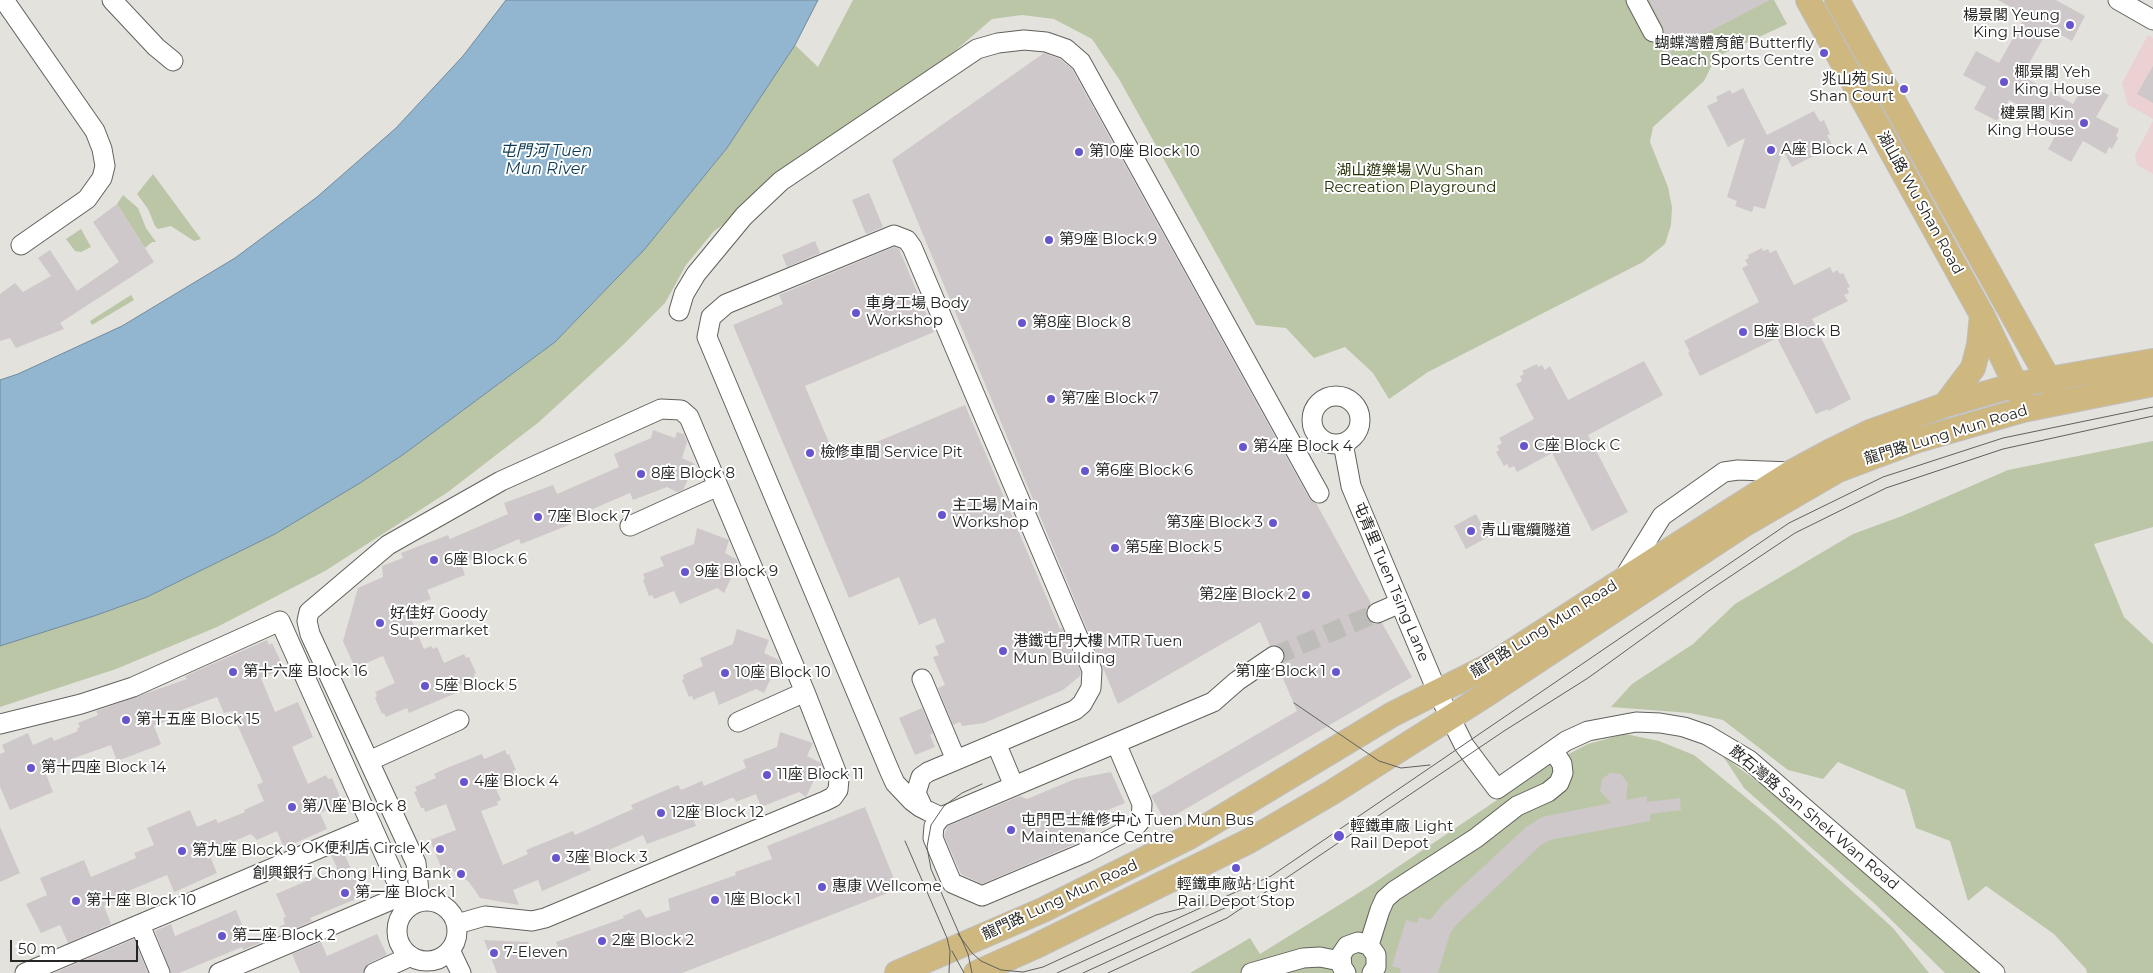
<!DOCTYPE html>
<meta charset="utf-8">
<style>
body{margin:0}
#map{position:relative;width:2153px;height:973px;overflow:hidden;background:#e4e2dd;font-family:Montserrat,sans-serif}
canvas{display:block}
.scale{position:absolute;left:10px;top:940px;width:128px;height:22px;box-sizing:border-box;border:2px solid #252523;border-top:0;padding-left:6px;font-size:15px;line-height:18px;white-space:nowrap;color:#252523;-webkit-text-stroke:4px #fff;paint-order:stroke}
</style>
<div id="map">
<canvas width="2153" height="973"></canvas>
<div class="scale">50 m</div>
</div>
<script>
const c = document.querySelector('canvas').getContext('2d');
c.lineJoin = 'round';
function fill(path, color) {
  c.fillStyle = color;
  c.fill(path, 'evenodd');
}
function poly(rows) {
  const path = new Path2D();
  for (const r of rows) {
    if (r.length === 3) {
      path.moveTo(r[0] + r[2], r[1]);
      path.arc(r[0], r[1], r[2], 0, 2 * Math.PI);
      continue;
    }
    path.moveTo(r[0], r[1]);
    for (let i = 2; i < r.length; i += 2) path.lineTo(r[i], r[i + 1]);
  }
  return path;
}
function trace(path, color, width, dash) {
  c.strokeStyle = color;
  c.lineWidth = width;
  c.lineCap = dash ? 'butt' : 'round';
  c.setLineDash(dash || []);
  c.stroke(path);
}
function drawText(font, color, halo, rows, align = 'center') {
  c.font = font + ' Montserrat,"Noto Sans TC",sans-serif';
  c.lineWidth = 4;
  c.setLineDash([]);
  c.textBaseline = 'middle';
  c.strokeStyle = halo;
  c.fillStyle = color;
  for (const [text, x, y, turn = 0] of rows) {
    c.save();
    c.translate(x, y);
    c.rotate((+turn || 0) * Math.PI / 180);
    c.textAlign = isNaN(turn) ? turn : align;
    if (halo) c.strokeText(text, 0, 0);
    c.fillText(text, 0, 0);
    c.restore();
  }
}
fill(poly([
 [2148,35,2153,38,2153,119,2128,105,2122,83],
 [2153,121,2153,174,2137,165,2135,155]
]), '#ecd1d2');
fill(poly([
 [853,0,1774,0,1787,24,1716,57,1704,81,1653,127,1650,142,1668,187,1672,207,1671,225,1665,244,1643,262,1428,372,1389,399,1373,373,1345,347,1314,358,1286,328,1256,325,1119,79,1092,39,1054,19,1022,15,992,19,874,121,714,231,686,265,665,303,624,344,539,422,448,492,325,571,217,627,116,669,0,707,0,646,94,616,147,597,275,534,360,483,404,454,555,342,644,250,727,148,795,45,818,67],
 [153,174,201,239,194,241,171,226,158,229,155,226,148,209,137,194],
 [123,195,138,208,146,228,156,242,152,242,145,248,117,204],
 [81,229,91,247,81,252,75,251,66,239],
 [131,295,134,300,92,325,90,321],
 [2153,441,2153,527,2094,544,2124,617,2153,644,2153,973,2087,973,2086,969,2054,934,1986,886,1968,901,1950,841,1916,828,1905,790,1838,762,1823,779,1788,770,1723,720,1690,713,1611,707,1632,684,1693,644,1735,604,1853,534,1902,516,2008,470],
 [1625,734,1659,741,1694,755,1777,823,1893,928,1929,973,1190,973,1250,938,1260,954,1368,887,1555,761,1588,744],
 [1723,756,1762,785,1982,973,1945,973,1874,903,1744,788]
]), '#bbc6a7');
const water = poly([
 [506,0,818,0,795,45,727,148,644,250,555,342,404,454,360,483,275,534,147,597,94,616,0,646,0,380,18,374,122,326,235,258,317,197,396,128,463,56,506,0]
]);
fill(water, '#92b6cf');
trace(water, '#718a9b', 1);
fill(poly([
 [1649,0,1770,0,1668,53,1661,40,1664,33,1663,27],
 [1998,0,2056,0,2085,16,2072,41,2049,28,2022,76,2073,104,2085,83,2109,95,2096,117,2119,129,2116,136,2118,138,2112,149,2109,147,2106,154,2083,141,2071,162,2048,149,2060,128,2009,100,1997,121,1974,109,1986,87,1963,75,1976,51,1999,63,2026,15],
 [1044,53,1060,59,1072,69,1309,498,1316,503,1371,603,1366,611,1367,618,1375,624,1382,623,1412,677,1165,821,1151,796,1297,711,1278,667,1284,660,1284,650,1278,646,1270,646,1260,622,1118,704,892,160],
 [2153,66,2153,103,2137,94],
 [1743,88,1767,135,1814,111,1820,122,1824,120,1830,134,1827,135,1833,146,1792,167,1783,150,1765,209,1754,206,1752,212,1735,206,1737,201,1727,197,1745,138,1728,147,1707,106,1718,101,1716,97,1730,90,1732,94],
 [869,193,883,227,866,234,852,200],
 [117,204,154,262,60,323,64,329,16,348,10,338,0,341,0,294,15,283,23,292,51,276,38,258,50,250,77,291,119,262,93,222],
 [815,241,820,253,787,267,782,255],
 [894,247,899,249,934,332,805,386,836,459,965,405,1060,629,1062,628,1081,672,1080,676,1063,690,984,723,962,726,960,722,953,725,938,688,945,685,933,657,939,655,935,646,945,642,935,618,919,625,899,577,849,598,733,325,783,304,779,295],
 [1762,248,1763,251,1768,249,1770,253,1776,250,1794,285,1830,267,1833,273,1837,270,1840,274,1843,273,1850,287,1847,288,1849,293,1844,295,1848,301,1812,319,1851,399,1828,411,1828,409,1816,414,1777,338,1700,376,1688,353,1690,352,1684,341,1759,302,1742,268,1748,265,1745,260,1749,258,1748,255],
 [1644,361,1663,395,1588,435,1628,512,1592,531,1552,453,1517,472,1514,466,1509,468,1507,464,1504,466,1496,452,1499,450,1497,446,1502,443,1499,438,1534,419,1516,384,1522,381,1520,376,1524,374,1522,371,1537,364,1538,367,1542,365,1545,370,1550,366,1568,400],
 [653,430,675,438,677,432,684,434,687,442,682,458,695,464,683,490,677,492,667,487,633,500,630,493,567,520,569,525,521,544,519,539,461,564,465,575,427,590,431,599,406,608,424,649,431,646,433,649,437,647,444,663,464,654,466,658,469,657,476,673,474,674,475,679,454,688,456,693,409,713,407,708,386,717,384,713,382,714,375,698,377,696,375,692,395,683,383,656,355,668,343,641,358,588,383,577,382,566,403,558,401,553,448,535,450,539,508,514,504,503,553,485,557,494,619,467,614,454,651,438],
 [1476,514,1488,537,1466,549,1454,526],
 [697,528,729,540,725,553,736,559,742,572,740,575,734,572,724,593,717,588,680,604,674,591,654,599,652,595,649,596,643,580,645,579,643,574,664,566,660,557,694,544],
 [737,629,769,640,764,653,779,660,783,668,780,675,774,672,764,693,756,689,719,705,714,691,693,700,692,696,689,697,682,680,684,679,683,675,703,666,700,658,733,644],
 [267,640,269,645,272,643,282,664,278,666,280,670,261,678,275,712,298,702,313,737,292,747,308,784,326,775,328,779,332,778,341,799,337,800,339,805,320,813,327,829,284,848,277,831,257,840,251,834,227,844,229,848,210,856,217,873,179,890,174,892,167,875,121,894,123,898,104,906,111,924,68,943,60,925,41,933,26,904,47,895,40,878,84,860,91,877,136,858,134,853,154,845,147,828,190,810,197,827,216,819,218,823,245,812,244,810,264,801,257,785,263,782,231,711,224,713,217,697,171,714,173,718,154,726,161,744,157,746,117,761,111,745,63,762,65,766,46,774,53,792,10,810,0,787,0,754,5,752,2,745,28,733,33,745,52,737,54,741,78,731,77,729,80,727,78,723,98,715,96,711,187,679,185,676],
 [922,708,933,733,930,735,935,747,915,755,899,718],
 [780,732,813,743,807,756,821,763,825,774,823,779,816,776,806,797,799,792,761,807,756,794,736,802,734,798,731,798,692,815,696,826,647,844,643,835,586,860,591,870,542,891,538,880,513,890,519,905,480,898,469,882,456,872,441,867,430,840,456,830,446,804,425,812,424,808,421,808,414,792,417,791,415,787,436,778,434,774,447,768,482,754,484,759,505,750,507,755,509,754,516,770,513,771,515,776,494,784,501,800,497,802,498,805,481,811,503,865,528,854,526,850,573,831,575,835,633,809,631,805,678,785,681,790,702,781,704,786,746,768,743,760,777,747],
 [1111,772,1125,803,1081,821,1086,832,1082,841,982,884,961,874,944,836,948,826,1020,796,1027,799,1075,779],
 [1610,773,1621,774,1628,783,1626,800,1647,796,1647,802,1680,798,1681,810,1650,814,1650,821,1550,840,1541,845,1455,926,1450,934,1438,973,1400,973,1401,969,1392,966,1406,920,1417,923,1419,917,1430,920,1442,905,1526,827,1542,817,1611,803,1600,791,1602,779],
 [865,807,898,889,682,973,497,973,484,940,528,942,534,956,558,947,556,942,624,918,623,916,640,909,646,918,670,910,668,899,736,875,735,872,772,859,767,846],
 [0,827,20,873,0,882],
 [343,851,363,896,310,918,312,921,283,934,280,926,285,924,283,918,286,917,276,894,337,868,331,855],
 [236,910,248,939,256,936,260,943,243,950,242,947,179,973,171,973,155,931,171,924,175,936],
 [377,934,387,955,369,963,363,973,300,973,292,954,321,942,327,956],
 [134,939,148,973,54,973]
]), '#cec8ca');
trace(poly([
 [1274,656,1377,613]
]), '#bebcb8', 19, [19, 9]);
const minor = poly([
 [4,0,95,131,102,149,105,166,102,178,87,199,21,245],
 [112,0,156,47,173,61],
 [1636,0,1653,32],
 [2118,0,2153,20],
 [679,311,684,294,696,274,744,216,781,181,977,49,998,43,1024,40,1046,42,1066,49,1081,62,1319,493],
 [1336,420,24],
 [1343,443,1351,486,1437,691,1464,745,1497,789,1566,741,1588,731,1636,722,1660,723,1684,727,1707,735,1749,760,1995,973],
 [630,526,718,486],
 [1623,579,1662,516,1724,472,1738,470,1792,472],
 [1377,613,1400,603],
 [922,679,956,760],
 [738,722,805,692],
 [0,724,81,704,133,687,280,621,408,907],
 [996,743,1014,786],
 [1116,743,1142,804,1141,820,1136,826,1086,852,982,896,952,883,933,838,934,826,941,817,1213,702,1237,681,1274,656],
 [369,761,459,720],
 [923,808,916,793,921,777,928,772,1075,710,1082,704,1091,688,1092,670,912,247,907,240,894,235,726,304,711,317,707,337,890,772,895,783,912,801,920,807,928,811,941,817],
 [427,931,30],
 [420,901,416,863,310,634,307,621,309,612,388,545,501,481,661,409,681,410,689,417,805,692,839,779,838,790,833,797,825,801,545,918,532,921,485,916,457,924],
 [140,925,160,973],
 [1369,945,1380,910,1385,899,1394,891,1476,838,1517,806,1548,792,1559,783,1563,773,1562,764,1553,750],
 [450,950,461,973],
 [25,973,372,826],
 [219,973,403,895],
 [374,973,411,956],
 [1251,973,1303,958,1320,957,1340,961],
 [1346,973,1342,967,1341,955,1347,946,1358,942,1369,945,1376,955,1376,967,1372,973]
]);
const major = poly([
 [1808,0,1982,315,2022,398],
 [1837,0,2055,391],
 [1945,405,1973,368,1979,345,1982,315],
 [897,973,1043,910,1189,837,1393,714,1491,665,1727,513,1792,472,1829,452,1870,432,1945,405,2015,385,2153,361],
 [976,973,1034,947,1249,841,1331,793,1484,696,1745,524,1838,470,1915,441,2023,410,2153,384]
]);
trace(minor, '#62615c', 21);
trace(major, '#bebebd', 26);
trace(minor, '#fff', 19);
trace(major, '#cfb880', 24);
trace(poly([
 [1294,703,1379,761,1401,768,1430,765],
 [905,841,947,938,950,951,949,973],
 [958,934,972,953,981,961,1001,970,1023,972,1043,967,1156,915,1188,907],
 [952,951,964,973],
 [972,973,968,954,931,869,927,847,931,825,944,806,962,793,982,784],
 [1057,973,1271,876,1789,523,1883,477,2003,438,2153,407],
 [1083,973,1253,895],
 [1108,973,1227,918,1504,731,1588,678,1707,592,1795,533,1886,488,2003,449,2153,416]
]), '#60605d', 1);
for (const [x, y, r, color] of [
 [2070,25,5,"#6755ce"],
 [1824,53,5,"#6755ce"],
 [2004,82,5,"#6755ce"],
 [1904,89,5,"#6755ce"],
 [2084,123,5,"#6755ce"],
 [1771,150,5,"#6755ce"],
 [1079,152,5,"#6755ce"],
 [1049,240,5,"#6755ce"],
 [856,313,5,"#6755ce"],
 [1022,323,5,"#6755ce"],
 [1743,332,5,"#6755ce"],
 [1051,399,5,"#6755ce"],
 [1524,446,5,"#6755ce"],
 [1243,447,5,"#6755ce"],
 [810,453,5,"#6755ce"],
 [1085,471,5,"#6755ce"],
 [641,474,5,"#6755ce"],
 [942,515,5,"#6755ce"],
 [538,517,5,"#6755ce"],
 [1273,523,5,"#6755ce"],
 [1471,531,5,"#6755ce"],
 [1115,548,5,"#6755ce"],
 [434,560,5,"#6755ce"],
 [685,572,5,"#6755ce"],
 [1306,595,5,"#6755ce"],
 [380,623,5,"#6755ce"],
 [1003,651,5,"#6755ce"],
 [233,672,5,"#6755ce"],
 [1336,672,5,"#6755ce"],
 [725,673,5,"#6755ce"],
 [425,686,5,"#6755ce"],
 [126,720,5,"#6755ce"],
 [31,768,5,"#6755ce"],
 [767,775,5,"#6755ce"],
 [464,782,5,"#6755ce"],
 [292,807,5,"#6755ce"],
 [661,813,5,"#6755ce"],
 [1011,830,5,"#6755ce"],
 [1339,836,6,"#6755ce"],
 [440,849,5,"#6755ce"],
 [182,851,5,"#6755ce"],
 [556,858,5,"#6755ce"],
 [1236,868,5,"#6755ce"],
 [461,874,5,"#6755ce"],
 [822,887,5,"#6755ce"],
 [345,893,5,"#6755ce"],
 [715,900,5,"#6755ce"],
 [76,901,5,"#6755ce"],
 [222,936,5,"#6755ce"],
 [602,941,5,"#6755ce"],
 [494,953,5,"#6755ce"]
]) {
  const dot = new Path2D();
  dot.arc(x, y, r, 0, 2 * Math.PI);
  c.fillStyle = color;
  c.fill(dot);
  trace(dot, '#fff', 2);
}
drawText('15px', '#252523', '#fff', [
 ["楊景閣 Yeung",2060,16,"right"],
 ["King House",2060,33,"right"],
 ["蝴蝶灣體育館 Butterfly",1814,44,"right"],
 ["Beach Sports Centre",1814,61,"right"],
 ["椰景閣 Yeh",2014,73],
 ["King House",2014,90],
 ["兆山苑 Siu",1894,80,"right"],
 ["Shan Court",1894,97,"right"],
 ["楗景閣 Kin",2074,114,"right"],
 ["King House",2074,131,"right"],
 ["A座 Block A",1781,150],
 ["第10座 Block 10",1089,152],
 ["第9座 Block 9",1059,240],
 ["車身工場 Body",866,304],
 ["Workshop",866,321],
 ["第8座 Block 8",1032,323],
 ["B座 Block B",1753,332],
 ["第7座 Block 7",1061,399],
 ["C座 Block C",1534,446],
 ["第4座 Block 4",1253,447],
 ["檢修車間 Service Pit",820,453],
 ["第6座 Block 6",1095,471],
 ["8座 Block 8",651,474],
 ["主工場 Main",952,506],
 ["Workshop",952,523],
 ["7座 Block 7",548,517],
 ["第3座 Block 3",1263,523,"right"],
 ["青山電纜隧道",1481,531],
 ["第5座 Block 5",1125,548],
 ["6座 Block 6",444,560],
 ["9座 Block 9",695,572],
 ["第2座 Block 2",1296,595,"right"],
 ["好佳好 Goody",390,614],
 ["Supermarket",390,631],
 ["港鐵屯門大樓 MTR Tuen",1013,642],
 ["Mun Building",1013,659],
 ["第十六座 Block 16",243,672],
 ["第1座 Block 1",1326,672,"right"],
 ["10座 Block 10",735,673],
 ["5座 Block 5",435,686],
 ["第十五座 Block 15",136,720],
 ["第十四座 Block 14",41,768],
 ["11座 Block 11",777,775],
 ["4座 Block 4",474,782],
 ["第八座 Block 8",302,807],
 ["12座 Block 12",671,813],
 ["屯門巴士維修中心 Tuen Mun Bus",1021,821],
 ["Maintenance Centre",1021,838],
 ["輕鐵車廠 Light",1350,827],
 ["Rail Depot",1350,844],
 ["OK便利店 Circle K",430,849,"right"],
 ["第九座 Block 9",192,851],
 ["3座 Block 3",566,858],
 ["創興銀行 Chong Hing Bank",451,874,"right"],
 ["輕鐵車廠站 Light",1236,885,"center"],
 ["Rail Depot Stop",1236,902,"center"],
 ["惠康 Wellcome",832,887],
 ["第一座 Block 1",355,893],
 ["1座 Block 1",725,900],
 ["第十座 Block 10",86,901],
 ["第二座 Block 2",232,936],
 ["2座 Block 2",612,941],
 ["7-Eleven",504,953]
], 'left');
drawText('15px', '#253004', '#fff', [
 ["湖山遊樂場 Wu Shan",1410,171],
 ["Recreation Playground",1410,188]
]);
drawText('15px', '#252523', '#fff', [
 ["湖山路 Wu Shan Road",1920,203,61],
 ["龍門路 Lung Mun Road",1946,435,-17],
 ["屯青里 Tuen Tsing Lane",1391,582,67],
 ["龍門路 Lung Mun Road",1544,629,-32],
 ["散石灣路 San Shek Wan Road",1814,818,40],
 ["龍門路 Lung Mun Road",1060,900,-25]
]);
drawText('italic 16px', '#083953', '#fff', [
 ["屯門河 Tuen",546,151],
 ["Mun River",546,169]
]);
</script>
